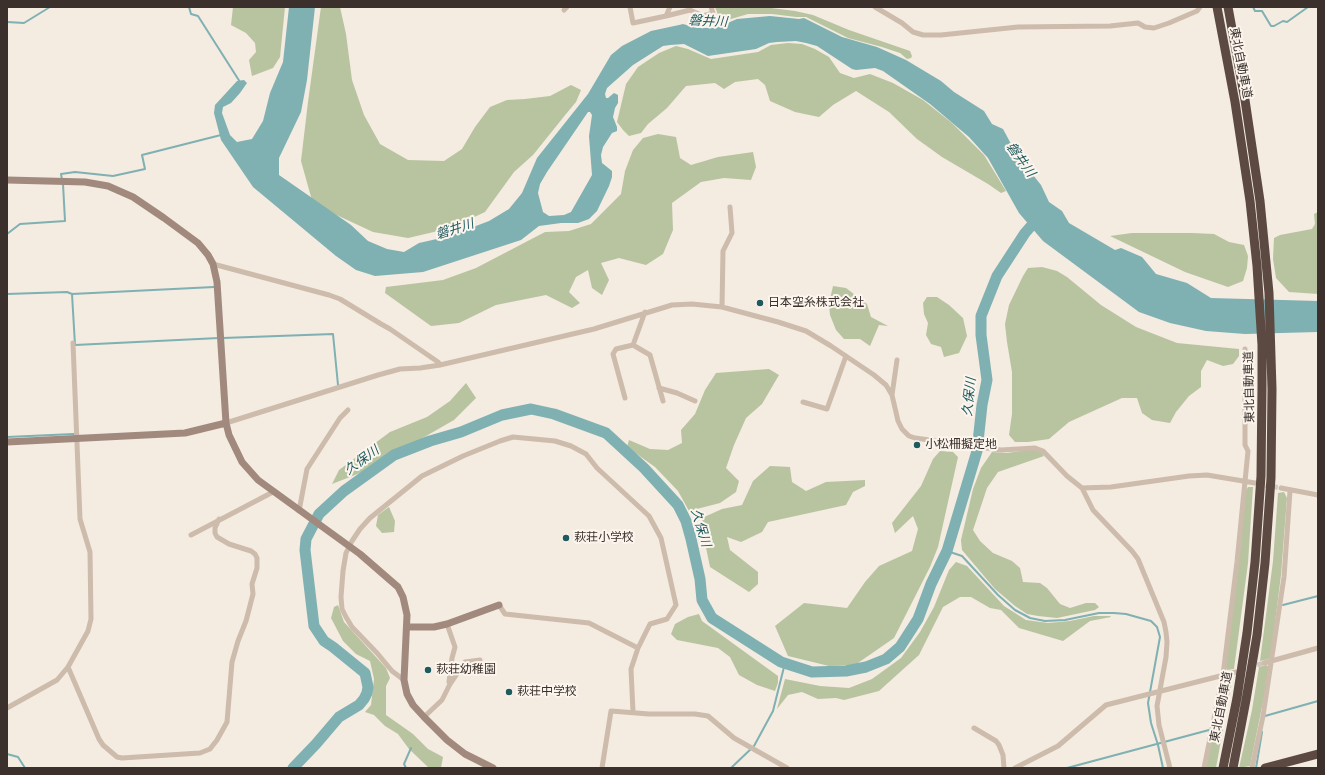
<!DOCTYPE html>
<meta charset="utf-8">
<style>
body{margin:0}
#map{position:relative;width:1325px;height:775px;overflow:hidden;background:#f4ebe1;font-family:Roboto,sans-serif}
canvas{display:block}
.frame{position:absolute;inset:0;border:8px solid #3b302b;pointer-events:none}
</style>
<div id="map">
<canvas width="1325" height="775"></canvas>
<div class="frame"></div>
</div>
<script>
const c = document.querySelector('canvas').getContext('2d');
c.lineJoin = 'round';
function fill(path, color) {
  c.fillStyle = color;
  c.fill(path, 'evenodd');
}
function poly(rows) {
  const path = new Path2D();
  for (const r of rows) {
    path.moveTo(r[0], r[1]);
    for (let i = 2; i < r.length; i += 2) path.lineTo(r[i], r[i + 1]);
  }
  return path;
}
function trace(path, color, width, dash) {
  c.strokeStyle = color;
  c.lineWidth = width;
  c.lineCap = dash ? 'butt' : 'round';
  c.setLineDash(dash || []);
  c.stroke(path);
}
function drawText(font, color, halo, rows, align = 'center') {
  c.font = font + ' Roboto,"Noto Sans JP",sans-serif';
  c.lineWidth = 4;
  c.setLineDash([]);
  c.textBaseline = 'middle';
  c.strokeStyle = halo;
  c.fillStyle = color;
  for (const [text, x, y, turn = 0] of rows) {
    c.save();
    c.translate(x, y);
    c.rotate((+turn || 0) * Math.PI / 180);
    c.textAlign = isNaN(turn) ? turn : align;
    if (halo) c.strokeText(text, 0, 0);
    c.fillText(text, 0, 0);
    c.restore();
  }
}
fill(poly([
 [233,7,285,7,280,57,273,68,252,76,249,60,256,52,255,43,246,33,231,25],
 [321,7,340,7,346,34,352,80,364,115,380,144,408,160,444,161,462,149,475,127,490,107,507,100,525,99,550,96,571,85,581,90,576,102,566,114,533,155,514,172,485,212,451,228,408,238,373,232,313,204,301,161,308,102],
 [715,7,763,7,795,11,813,15,849,30,910,51,912,56,911,58,907,59,900,53,882,47,848,38,806,17,796,17,772,14,748,14,724,21,719,17],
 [788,43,802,44,815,49,829,57,840,73,854,78,870,74,893,83,923,100,952,123,984,155,1006,191,1001,193,988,184,942,157,917,139,889,112,856,91,833,105,819,117,795,112,770,101,765,85,758,79,735,82,724,89,715,83,686,86,667,108,648,124,641,133,629,136,623,130,617,122,626,84,638,67,659,53,676,46,688,49,711,59,758,52,771,45],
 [658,134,676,137,680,158,691,165,718,157,753,152,756,167,751,180,724,178,701,182,672,203,673,230,663,254,646,265,619,258,601,263,609,280,602,295,592,288,588,270,576,277,569,292,580,303,572,308,546,295,496,305,459,323,431,326,385,293,386,287,443,280,476,268,545,232,569,231,591,224,621,194,625,171,633,150,643,138],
 [1318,212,1318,294,1289,292,1276,278,1273,259,1274,238,1280,235,1312,229,1315,224,1314,214],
 [1132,233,1192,233,1214,234,1229,242,1244,245,1248,256,1247,268,1243,281,1228,287,1185,272,1110,236],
 [1042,267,1057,271,1067,277,1101,305,1136,327,1177,343,1239,349,1239,356,1233,364,1223,366,1207,360,1201,371,1201,387,1189,396,1176,412,1170,423,1152,420,1142,413,1137,398,1122,398,1069,422,1049,439,1028,442,1015,442,1009,435,1012,414,1012,372,1007,342,1005,324,1009,305,1023,276,1028,268],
 [833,286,846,288,867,304,871,317,888,326,879,325,870,346,860,339,844,339,836,330,830,315,829,304],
 [927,297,937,297,949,305,963,318,967,336,959,353,944,357,941,347,931,344,926,335,928,323,924,314,923,303],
 [769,369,779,375,762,404,746,418,734,445,726,468,739,481,736,492,720,503,689,511,678,491,655,467,627,447,629,440,650,449,668,450,682,443,681,430,695,414,705,390,716,373],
 [466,383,476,398,454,420,365,471,332,484,339,470,390,432,427,417,450,401],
 [1028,450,1036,450,1041,452,1044,456,998,472,987,488,973,530,980,541,993,553,1012,561,1020,568,1023,582,1040,583,1047,588,1060,604,1070,608,1086,603,1095,603,1099,607,1095,610,1057,618,1038,616,1027,614,1015,606,995,589,962,550,961,540,973,489,981,468,992,452,1007,453],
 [940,451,953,452,958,457,938,547,930,567,894,638,855,665,829,666,788,656,775,626,804,603,847,608,865,582,879,566,912,551,918,529,913,516,895,533,892,523,921,486,933,459],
 [770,466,790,467,792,482,806,491,826,482,865,480,865,486,853,492,846,505,768,522,762,532,741,542,727,537,730,550,758,572,758,584,749,592,710,567,703,533,702,518,722,509,742,505,753,481],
 [1248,487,1253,487,1248,563,1234,669,1227,670,1225,666,1246,490],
 [1284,492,1287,498,1281,575,1271,655,1269,659,1260,661,1273,561,1278,493],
 [389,507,395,521,394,532,382,533,376,526,378,515],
 [956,562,967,566,1004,606,1026,620,1048,623,1070,621,1094,616,1110,616,1111,617,1090,621,1063,641,1019,628,1001,610,990,608,971,597,960,597,943,607,919,655,879,691,844,700,836,698,818,699,802,692,788,695,777,709,785,679,820,686,849,688,872,679,901,658,920,632,934,607,949,570],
 [338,605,344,622,386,668,390,678,386,686,386,715,413,734,428,749,443,757,441,768,429,768,409,749,398,734,385,726,374,715,365,712,371,705,374,679,370,661,356,654,343,641,331,618,334,607],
 [699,614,702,621,778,676,778,683,775,691,757,685,739,675,730,657,718,648,677,640,671,634,675,624,688,617],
 [1266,665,1270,667,1250,766,1239,768,1252,710,1259,667],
 [1233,674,1216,768,1206,768,1224,678,1226,676]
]), '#b8c4a0');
fill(poly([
 [289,7,315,7,307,80,301,112,279,158,279,175,351,225,368,241,387,249,404,252,419,243,450,236,489,221,509,209,522,193,537,158,588,94,611,55,622,46,651,31,679,25,683,24,697,28,716,28,737,19,770,16,799,19,804,18,842,37,877,47,906,60,941,81,954,92,984,111,992,124,1003,129,1017,155,1041,185,1049,202,1062,211,1069,223,1115,250,1121,248,1142,257,1156,274,1187,283,1211,298,1318,301,1318,332,1245,334,1206,331,1170,323,1139,312,1043,241,1019,213,988,158,969,137,930,104,883,71,875,68,856,70,852,69,817,46,806,43,796,41,777,42,769,43,756,49,708,56,684,44,670,45,663,46,633,65,607,88,605,94,606,98,608,98,614,93,618,95,618,103,615,108,613,117,617,127,617,131,612,133,603,147,601,155,602,163,612,171,612,177,609,186,597,211,589,219,578,223,561,223,539,226,521,240,423,272,375,276,356,270,336,256,253,187,221,140,214,113,215,105,237,81,244,80,247,83,240,93,231,103,223,107,222,113,230,135,237,142,252,139,263,121,270,93,283,62],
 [588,112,590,112,592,115,589,136,592,175,571,212,564,215,549,216,543,212,538,193,540,184,547,172]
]), '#7fb0b2');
trace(poly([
 [189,7,191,14,198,16,240,82],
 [1253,7,1255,11,1262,11,1271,26,1274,26,1283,21,1287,22,1308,7],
 [7,22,24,23,50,7],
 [62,180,61,174,75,172,113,176,145,169,142,155,221,135],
 [7,234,20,224,65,221,63,184],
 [7,294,67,292,72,294,214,287],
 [72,294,75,345,219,338],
 [223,338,333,334,338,385],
 [7,437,74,434],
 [947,551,962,556,998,595,1015,610,1030,618,1045,621,1065,620,1099,613,1114,613,1126,614,1151,621,1157,627,1160,637,1148,703,1151,723,1158,745,1163,768],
 [1283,605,1318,596],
 [1265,716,1318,701],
 [7,754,18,757,25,768],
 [406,768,404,764,411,748],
 [731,768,754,746,773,711,785,663],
 [1067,768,1209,730],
 [1256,768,1262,732]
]), '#7fb0b2', 2);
trace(poly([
 [293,768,316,744,339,717,359,705,364,699,367,693,368,687,365,673,333,647,324,641,314,626,305,550,306,539,319,514,344,491,394,455,430,441,461,432,502,415,531,409,554,414,606,433,644,468,678,505,686,521,691,539,700,579,702,600,712,618,781,662,812,672,846,671,866,667,886,659,900,647,918,619,931,584,947,551,977,451,982,405,987,380,981,335,981,316,997,276,1025,233,1039,217]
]), '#7fb0b2', 11);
trace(poly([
 [1258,484,1281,488],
 [1250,667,1264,663]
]), '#cfc6bd', 5, [5, 2.5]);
trace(poly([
 [630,7,633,23,666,16,690,10,703,16,713,13,711,7],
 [875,7,902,23,913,32,923,35,941,35,1018,27,1110,26,1138,23,1145,27,1154,28,1169,23,1197,11,1200,7],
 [564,10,567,7],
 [666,16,670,7],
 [213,264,329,295,340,299,381,324,390,329,438,362,440,365],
 [722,307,723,251,732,233,730,207],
 [633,345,650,355,663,401],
 [659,388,677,393,695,401],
 [892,395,897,360],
 [625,398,613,354,616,349,633,345,645,312],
 [803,402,827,409,846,356],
 [226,423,378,375,400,369,420,368,440,365,594,329,672,305,692,304,722,307,778,322,806,331,831,346,874,375,886,385,892,395,898,421,902,429,909,436,915,438,1001,450,1035,448,1043,451,1067,476,1082,488,1111,487,1189,476,1207,475,1255,483],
 [1082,488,1093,510,1132,551,1138,559,1164,622,1166,632,1167,642,1166,657,1157,706,1159,725,1170,768],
 [1281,488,1318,495],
 [299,511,307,469,340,418,348,410],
 [191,535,273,492],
 [499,605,505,614,589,623,638,648],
 [447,624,455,647,452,658,449,682,450,684],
 [1264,663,1318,648],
 [68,667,99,739,103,745,117,757,122,758,200,753,210,749,217,740,227,722,232,662,238,641,246,621,253,594,252,584,257,568,257,558,255,554,251,551,229,544,217,537,215,533,215,528,219,519],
 [404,680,392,671,377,653,352,627,346,617,342,609,341,597,343,571,346,553,352,541,360,529,370,518,422,476,463,456,500,441,513,437,555,441,571,446,586,454,597,468,649,516,661,538,676,605,667,619,650,624,638,648,631,669,633,712],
 [7,708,57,680,68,667,88,631,91,619,90,552,80,519,73,343],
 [424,717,442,700,450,684,465,662,480,660],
 [974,728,996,741,999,745,1003,755,1004,768],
 [602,768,611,711,649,714,695,714,708,716,734,738,787,768],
 [1015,768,1058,746,1106,705,1236,672],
 [1204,768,1223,675,1237,562,1248,451,1245,445,1245,349],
 [1252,768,1263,716,1284,577,1290,491]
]), '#cdbbac', 5);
trace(poly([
 [7,180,85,182,108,186,133,197,164,218,198,243,208,255,213,264,217,282,226,423,229,435,242,462,258,480,360,554,398,587,403,597,407,615,404,680,407,694,413,705,424,717,447,740,465,754,493,768],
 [7,442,185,433,226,423],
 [407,627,434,627,447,624,499,605]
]), '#a18a7d', 7);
trace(poly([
 [1217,7,1235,102,1250,201,1257,266,1262,345,1262,387,1261,476,1255,562,1247,633,1237,698,1223,768],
 [1228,7,1245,100,1260,201,1269,293,1272,389,1271,478,1265,563,1257,635,1246,700,1233,768],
 [1265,768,1318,754]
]), '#5c4a42', 9);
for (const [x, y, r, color] of [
 [760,303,4,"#1f5a5e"],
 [917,445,4,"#1f5a5e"],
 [566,538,4,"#1f5a5e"],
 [428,670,4,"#1f5a5e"],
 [509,692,4,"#1f5a5e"]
]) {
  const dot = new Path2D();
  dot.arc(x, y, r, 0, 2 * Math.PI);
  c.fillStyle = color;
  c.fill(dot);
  trace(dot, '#fbf5ee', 1.5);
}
drawText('12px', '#3b302b', '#fbf5ee', [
 ["東北自動車道",1240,63,79],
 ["東北自動車道",1250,387,-91],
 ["東北自動車道",1222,707,-79]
]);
drawText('12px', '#3b302b', '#fbf5ee', [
 ["日本空糸株式会社",768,303],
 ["小松柵擬定地",925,445],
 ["萩荘小学校",574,538],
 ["萩荘幼稚園",436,670],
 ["萩荘中学校",517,692]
], 'left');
drawText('italic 13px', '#1f5a5e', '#fbf5ee', [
 ["磐井川",708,22,3],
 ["磐井川",1020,160,54],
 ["磐井川",455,230,-18],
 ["久保川",970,397,-84],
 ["久保川",362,461,-36],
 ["久保川",700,528,73]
]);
</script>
